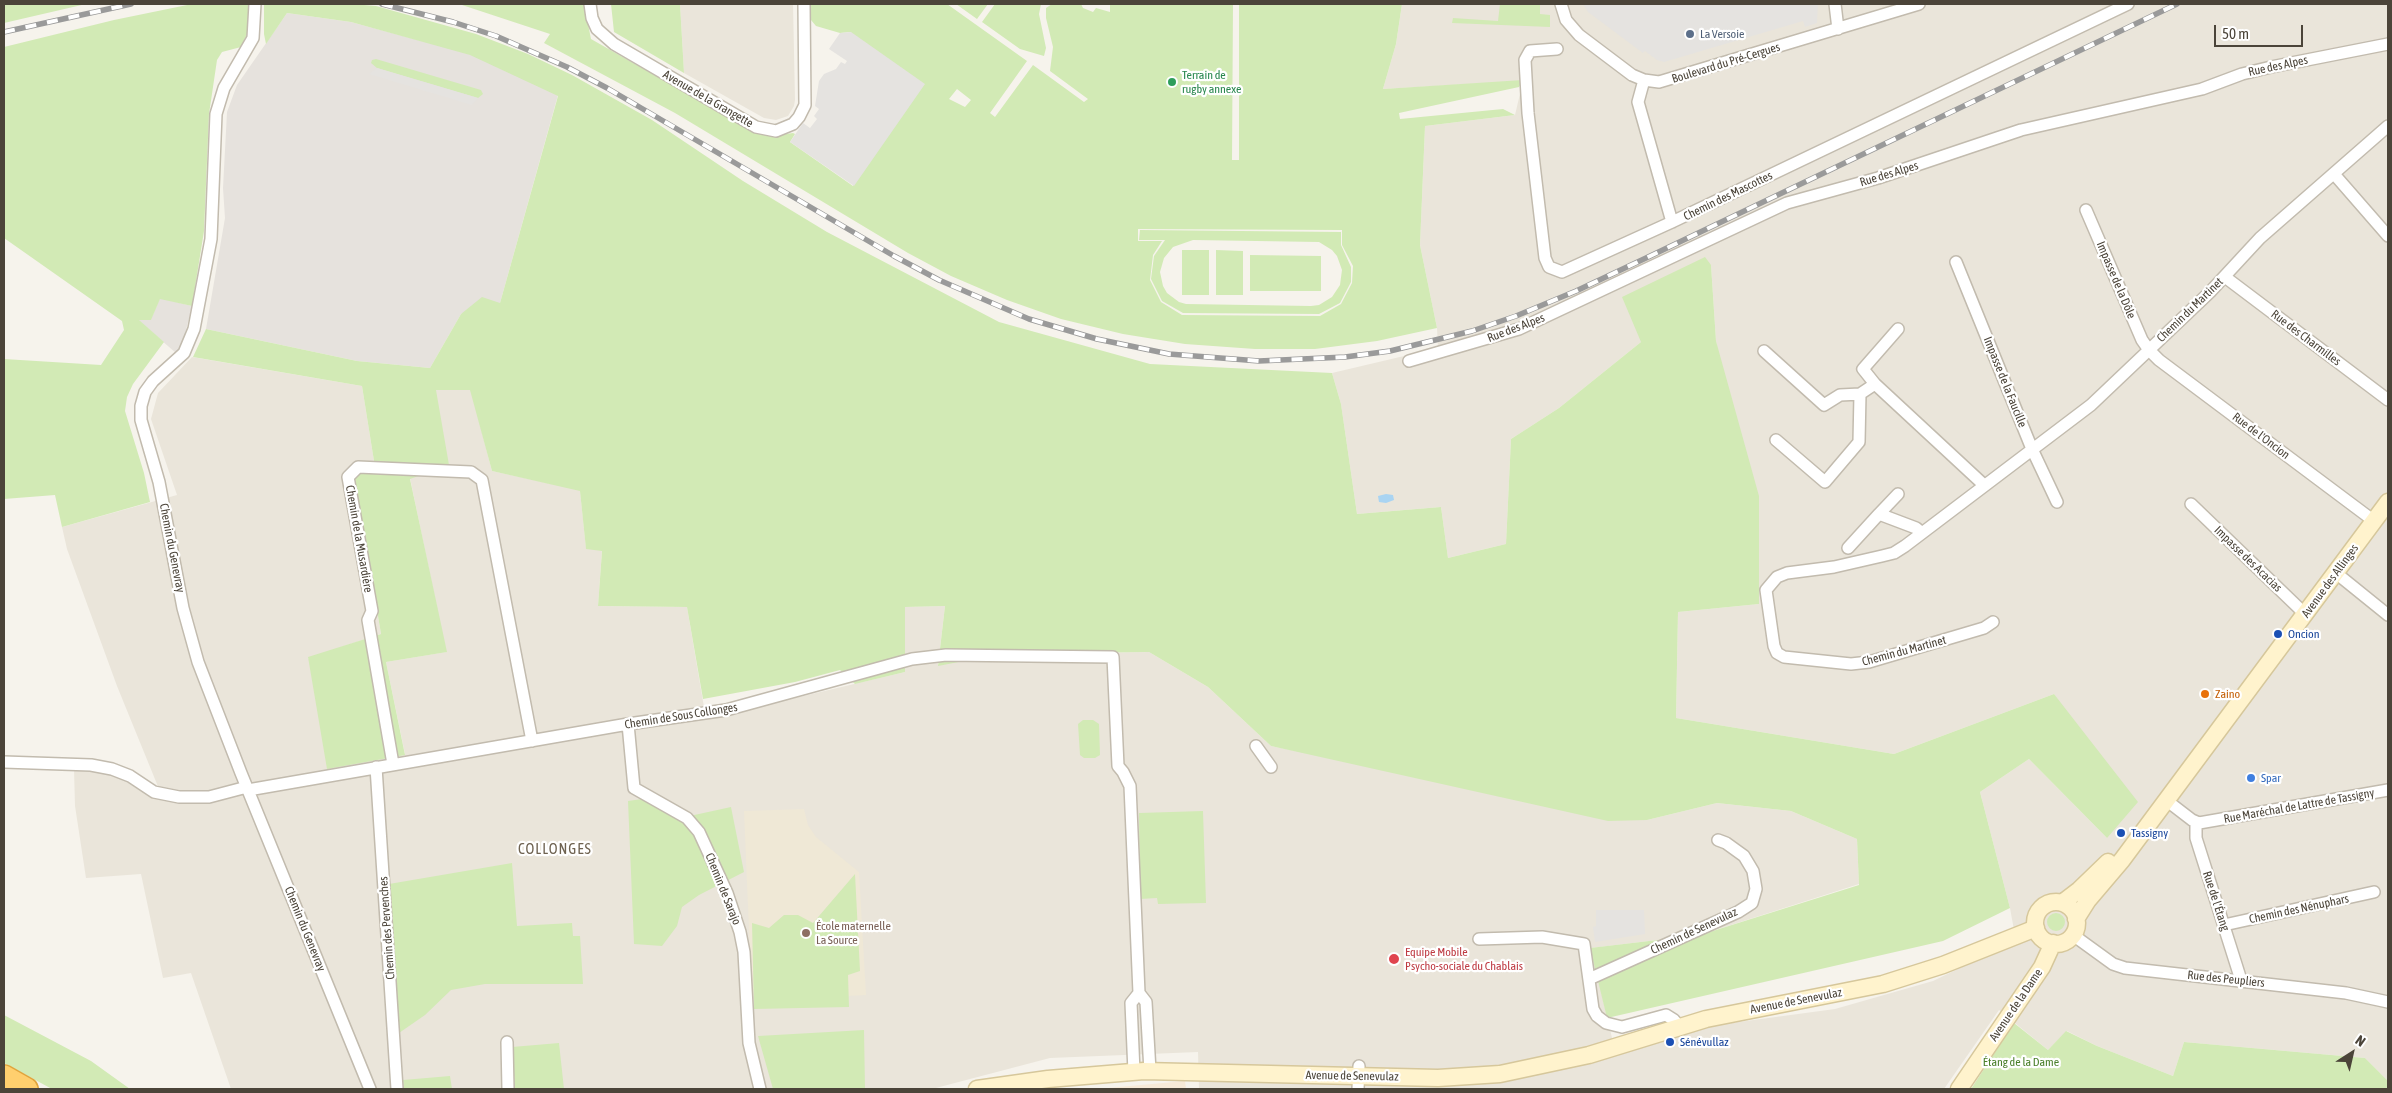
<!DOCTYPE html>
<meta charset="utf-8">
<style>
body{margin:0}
#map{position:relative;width:2392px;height:1093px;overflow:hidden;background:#f6f3ec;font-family:"Asap Condensed",sans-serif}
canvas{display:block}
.frame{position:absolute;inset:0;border:5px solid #4b4439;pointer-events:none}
.north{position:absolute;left:2327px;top:1028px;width:50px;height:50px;-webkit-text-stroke:4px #fff;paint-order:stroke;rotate:35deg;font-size:14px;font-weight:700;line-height:20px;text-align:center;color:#4b4439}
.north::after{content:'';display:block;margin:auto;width:18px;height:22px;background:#4b4439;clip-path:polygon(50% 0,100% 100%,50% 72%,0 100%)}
.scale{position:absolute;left:2214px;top:25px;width:89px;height:22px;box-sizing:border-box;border:2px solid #4b4439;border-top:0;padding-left:6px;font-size:15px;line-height:18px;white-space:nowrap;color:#4b4439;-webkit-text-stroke:4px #fff;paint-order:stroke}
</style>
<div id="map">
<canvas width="2392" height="1093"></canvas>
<div class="frame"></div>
<div class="north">N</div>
<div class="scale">50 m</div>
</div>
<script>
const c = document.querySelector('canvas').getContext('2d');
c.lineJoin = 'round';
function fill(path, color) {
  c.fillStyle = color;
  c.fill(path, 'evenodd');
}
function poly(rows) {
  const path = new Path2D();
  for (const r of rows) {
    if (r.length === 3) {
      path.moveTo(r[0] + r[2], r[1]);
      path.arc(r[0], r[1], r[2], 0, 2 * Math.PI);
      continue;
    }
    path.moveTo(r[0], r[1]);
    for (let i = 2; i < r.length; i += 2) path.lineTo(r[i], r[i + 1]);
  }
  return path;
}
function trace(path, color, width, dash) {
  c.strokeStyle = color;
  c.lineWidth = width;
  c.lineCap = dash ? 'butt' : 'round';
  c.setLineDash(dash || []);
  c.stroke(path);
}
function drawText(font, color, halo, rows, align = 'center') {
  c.font = font + ' "Asap Condensed",sans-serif';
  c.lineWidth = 4.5;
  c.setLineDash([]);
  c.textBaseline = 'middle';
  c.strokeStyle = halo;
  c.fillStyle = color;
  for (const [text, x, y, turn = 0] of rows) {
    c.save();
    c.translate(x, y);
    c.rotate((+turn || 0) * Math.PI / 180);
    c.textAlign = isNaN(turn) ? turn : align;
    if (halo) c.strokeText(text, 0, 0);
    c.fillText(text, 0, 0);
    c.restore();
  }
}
fill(poly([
 [680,4,793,4,795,100,794,106,788,116,776,120,764,118,684,73],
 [1402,4,2388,4,2388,1081,2365,1058,2184,1042,2173,1076,2097,1046,2067,1031,2048,1050,1999,1010,1944,1089,1199,1089,1198,1052,1050,1058,932,1089,231,1089,191,973,163,978,141,874,86,878,75,806,74,769,99,770,159,789,117,686,67,549,62,527,177,495,151,419,158,393,192,357,362,386,374,461,355,479,381,634,308,658,405,754,386,662,446,652,410,478,448,465,435,390,471,390,492,471,580,490,586,548,602,550,598,606,687,607,706,719,905,672,904,607,945,606,938,665,1000,654,1149,652,1208,687,1271,746,1647,820,1717,803,1791,811,1857,839,1859,884,1700,935,1591,948,1616,1055,1709,1026,1835,1009,1933,981,2016,941,2010,908,1980,792,2029,759,2107,838,2054,694,1894,754,1676,718,1678,612,1759,604,1716,341,1711,265,1641,342,1559,408,1511,439,1506,544,1448,558,1441,507,1357,514,1341,404,1332,373,1438,348,1437,328,1420,245,1425,126,1515,115,1523,81,1383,89,1396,44]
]), '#eae5da');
fill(poly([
 [1185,1081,1186,1089,1097,1089]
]), '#f7ead8');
fill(poly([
 [287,13,351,22,470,54,558,95,500,303,461,314,430,368,357,361,206,329,225,218,223,188,227,112,237,85],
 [160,298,192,306,183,342,176,353,138,320,151,319]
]), '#e6e2dd');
fill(poly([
 [804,809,808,825,816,837,859,872,866,995,752,1001,744,811]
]), '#efe8d6');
fill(poly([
 [4,4,86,4,4,23],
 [192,4,249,4,248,32,241,47,222,52,217,60,209,114,204,231,192,306,160,299,151,320,139,320,164,342,133,384,127,397,125,411,144,473,150,502,62,527,55,495,4,499,4,359,101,365,124,330,122,321,4,238,4,47,114,20],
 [264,4,352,4,376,6,476,34,528,54,572,75,652,120,743,181,827,232,999,322,1150,364,1332,373,1341,404,1357,514,1441,507,1448,558,1506,544,1511,439,1559,408,1641,342,1622,297,1705,257,1711,265,1716,341,1759,496,1759,604,1678,612,1676,718,1894,754,2054,694,2138,802,2107,838,2029,759,1980,792,2010,908,1943,941,1607,1018,1590,948,1700,935,1859,885,1857,839,1791,811,1717,803,1647,820,1608,821,1271,746,1208,687,1149,652,1000,654,938,666,945,606,905,607,905,672,855,684,840,670,795,682,703,699,687,607,598,606,602,551,586,549,580,491,492,471,470,390,436,390,449,465,410,479,447,652,386,662,405,755,327,769,308,657,381,634,355,479,374,461,362,386,193,357,206,329,357,361,430,368,461,314,482,297,500,303,558,96,470,55,351,22,287,13,266,44,264,34],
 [459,4,584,4,591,39,751,130,779,135,793,133,795,134,790,142,853,186,851,32,840,33,816,26,811,20,810,4,947,4,1027,61,990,113,995,117,1033,65,1084,102,1088,99,1050,71,1053,47,1046,18,1046,8,1052,4,1081,4,1083,8,1093,12,1096,8,1110,12,1110,4,1233,4,1232,160,1239,160,1239,4,1402,4,1396,44,1383,89,1523,80,1519,87,1399,113,1400,119,1503,109,1515,115,1425,126,1420,245,1437,328,1377,341,1315,349,1255,349,1185,344,1123,334,1061,319,1007,300,951,276,908,253,675,113,544,43,550,34],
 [957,89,971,100,965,107,949,99],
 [1138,229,1342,230,1342,245,1353,266,1352,283,1341,304,1320,316,1182,315,1161,302,1150,280,1153,255,1162,241,1138,241],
 [611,4,680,4,684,73,614,32],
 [956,4,988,4,977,19],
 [995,4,1041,4,1039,14,1046,48,1044,56,1020,49,982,22],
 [1500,4,1540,4,1540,14,1550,15,1550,27,1452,23,1453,18,1498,21],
 [376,59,481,90,483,94,478,98,377,68,371,63,372,60],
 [1140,230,1341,232,1341,245,1351,267,1351,282,1340,303,1319,314,1183,313,1162,301,1151,279,1154,256,1165,240,1139,240],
 [1193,240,1319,242,1332,250,1337,256,1342,270,1340,285,1332,297,1319,305,1311,306,1186,304,1179,302,1167,293,1163,286,1160,272,1164,258,1173,247],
 [1182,250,1209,250,1209,295,1182,295],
 [1216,250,1243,251,1243,295,1216,295],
 [1250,255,1321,256,1321,291,1250,291],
 [1083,720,1093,720,1099,724,1100,755,1095,758,1084,758,1080,755,1078,724],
 [642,799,676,819,731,807,744,872,699,895,682,907,677,926,662,946,634,944,628,801],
 [1203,811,1206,903,1158,904,1157,898,1140,899,1139,813],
 [512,863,517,926,572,923,573,936,580,936,583,984,485,984,451,990,425,1015,399,1033,389,884],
 [855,874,860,971,848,975,849,1007,754,1009,752,923,769,928,784,915,798,915,813,923],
 [2056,922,9],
 [4,1015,91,1061,130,1089,52,1089,4,1063],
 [2014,1023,2048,1050,2066,1031,2097,1046,2173,1076,2184,1042,2365,1058,2388,1081,2388,1089,1971,1089],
 [864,1030,865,1089,773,1089,758,1036],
 [559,1043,564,1089,515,1089,512,1047],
 [450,1076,452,1089,404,1089,403,1080]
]), '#d2eab5');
fill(poly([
 [1583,4,1818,4,1817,23,1805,27,1803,21,1664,62,1657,60,1645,51,1643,53,1588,12],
 [851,32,925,84,854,186,790,142,803,123,810,128,817,119,814,116,819,109,815,106,819,81,824,74,836,69,841,62,845,64,847,61,829,49,840,33],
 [377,68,478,98,472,105,369,74],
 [1596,910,1644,910,1645,934,1595,942,1593,927,1596,926]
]), '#e5e3e0');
fill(poly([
 [1386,494,1393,495,1394,500,1386,503,1379,502,1378,496]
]), '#a9d4f2');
const street = poly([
 [255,4,253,38,224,88,216,114,211,239,194,329,184,353,153,381,145,392,141,406,141,420,159,482,183,608,198,662,241,773,370,1089],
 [590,4,592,18,597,29,614,44,756,127,776,131,793,124,799,117,805,105,804,4],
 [1561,4,1566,20,1579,35,1632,75,1644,80,1659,82,1919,4],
 [1835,4,1838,29],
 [1557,49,1530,51,1525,60,1528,113,1545,258,1549,267,1562,272,1672,222,2128,4],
 [1644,80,1638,102,1672,222],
 [2334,174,2388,236],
 [2086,210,2142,340,2149,350,2159,360,2374,521],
 [1956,262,2032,449,2057,502],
 [2225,277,2388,400],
 [1764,351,1824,405,1840,395,1860,394,1875,384,1984,485],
 [1409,361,1519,329,1787,203,1878,178,2021,130,2202,89,2242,74,2271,67,2388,44],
 [1875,384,1863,369,1898,329],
 [1776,440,1825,482,1859,442,1860,394],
 [2191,504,2305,614],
 [1879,514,1898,494],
 [1848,548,1879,514,1916,528,1922,533],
 [2336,573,2388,615],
 [1993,622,1984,628,1869,662,1851,664,1784,657,1777,653,1774,646,1766,590,1777,577,1787,573,1834,567,1882,556,1894,553,1905,546,2091,405,2210,292,2260,238,2388,126],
 [628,724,634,788,687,818,699,832,727,893,740,932,744,952,749,1043,760,1089],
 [1256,746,1271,767],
 [4,762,91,765,112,769,130,776,154,792,179,797,209,797,247,787],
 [393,764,368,620,372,611,348,477,358,467,471,472,482,480,532,741],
 [376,767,397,1089],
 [248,790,628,724,726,710,912,659,946,655,1113,657,1118,766,1123,772,1130,786,1139,993,1146,1002,1150,1071],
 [2166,800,2192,820,2199,823,2388,790],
 [2196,822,2196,838,2241,980],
 [2224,925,2374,892],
 [2073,935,2113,964,2125,968,2346,993,2388,1002],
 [1479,939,1542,937,1584,944,1593,1009,1597,1016,1606,1023,1622,1027,1666,1015,1674,1020,1680,1027],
 [1589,979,1738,912,1752,903,1756,889,1753,871,1744,856,1726,843,1718,840],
 [507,1042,508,1089],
 [1134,1072,1131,1003,1139,993],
 [1358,1089,1359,1066]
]);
const secondary = poly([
 [2056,923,21],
 [2062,903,2079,890,2108,862],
 [2076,919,2088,900,2122,860,2388,502],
 [977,1089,1048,1079,1144,1071,1438,1078,1500,1074,1589,1055,1706,1019,1883,984,1943,965,2036,928],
 [1959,1089,2042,967,2053,943]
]);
const highway = poly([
 [4,1076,27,1089]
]);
trace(street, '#c2bbae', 14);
trace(secondary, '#d6c79b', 19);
trace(highway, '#e0a43c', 24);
trace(street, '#fff', 11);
trace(secondary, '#fff3cd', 16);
trace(highway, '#ffcf6e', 21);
const rail = poly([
 [382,4,453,22,496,36,567,67,607,88,894,256,939,280,1029,319,1097,339,1169,354,1259,361,1345,357,1390,351,1472,331,1516,316,1576,291,1646,258,2177,4],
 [4,32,131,4]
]);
trace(rail, '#9a9a9a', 5.5);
trace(rail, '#fff', 4, [11]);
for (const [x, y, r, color] of [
 [1690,34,5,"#5c6f8a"],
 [1172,82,5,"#2e9e5b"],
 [2278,634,5,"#1a4fb4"],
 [2205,694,5,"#e8710a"],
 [2251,778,5,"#3f7fe0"],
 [2121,833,5,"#1a4fb4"],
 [806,933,5,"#8d6e63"],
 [1394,959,6,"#e0444e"],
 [1670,1042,5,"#1a4fb4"]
]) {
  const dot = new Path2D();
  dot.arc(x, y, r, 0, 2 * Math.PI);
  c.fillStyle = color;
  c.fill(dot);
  trace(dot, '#fff', 2);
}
drawText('12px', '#4e5e75', '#fff', [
 ["La Versoie",1700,34]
], 'left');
drawText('12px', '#4b4439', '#fff', [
 ["Boulevard du Pré-Cergues",1726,63,-17],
 ["Rue des Alpes",2278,66,-12],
 ["Avenue de la Grangette",708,99,30],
 ["Rue des Alpes",1889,174,-17],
 ["Chemin des Mascottes",1728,196,-26],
 ["Impasse de la Dôle",2116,280,67],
 ["Chemin du Martinet",2190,310,-44],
 ["Rue des Alpes",1516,328,-21],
 ["Rue des Charmilles",2306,338,37],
 ["Impasse de la Faucille",2005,382,68],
 ["Rue de l'Oncion",2261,436,37],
 ["Chemin de la Musardière",359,539,80],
 ["Chemin du Genevray",172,548,79],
 ["Impasse des Acacias",2248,559,44],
 ["Avenue des Allinges",2330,581,-54],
 ["Chemin du Martinet",1904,651,-15],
 ["Chemin de Sous Collonges",681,716,-9],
 ["Rue Maréchal de Lattre de Tassigny",2299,806,-10],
 ["Chemin de Sarajo",723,889,68],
 ["Rue de l'Étang",2216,901,72],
 ["Chemin des Nénuphars",2299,909,-12],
 ["Chemin des Pervenches",387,928,-94],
 ["Chemin du Genevray",305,929,68],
 ["Chemin de Senevulaz",1694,931,-25],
 ["Rue des Peupliers",2226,979,6],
 ["Avenue de Senevulaz",1796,1001,-11],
 ["Avenue de la Dame",2016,1005,-56],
 ["Avenue de Senevulaz",1352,1076,1]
]);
drawText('12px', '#27864d', '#fff', [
 ["Terrain de",1182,75],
 ["rugby annexe",1182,89]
], 'left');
drawText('12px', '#164399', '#fff', [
 ["Oncion",2288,634],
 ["Tassigny",2131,833],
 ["Sénévullaz",1680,1042]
], 'left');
drawText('12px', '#c56008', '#fff', [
 ["Zaino",2215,694]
], 'left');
drawText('12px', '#366cbe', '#fff', [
 ["Spar",2261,778]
], 'left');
drawText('12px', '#785e54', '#fff', [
 ["École maternelle",816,926],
 ["La Source",816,940]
], 'left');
drawText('12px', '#be3a42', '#fff', [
 ["Equipe Mobile",1405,952],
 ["Psycho-sociale du Chablais",1405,966]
], 'left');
drawText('12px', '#4a7f2a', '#fff', [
 ["Étang de la Dame",2021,1062]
]);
c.letterSpacing = '1px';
drawText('15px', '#6e6250', '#fff', [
 ["COLLONGES",555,849]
]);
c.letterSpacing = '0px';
</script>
